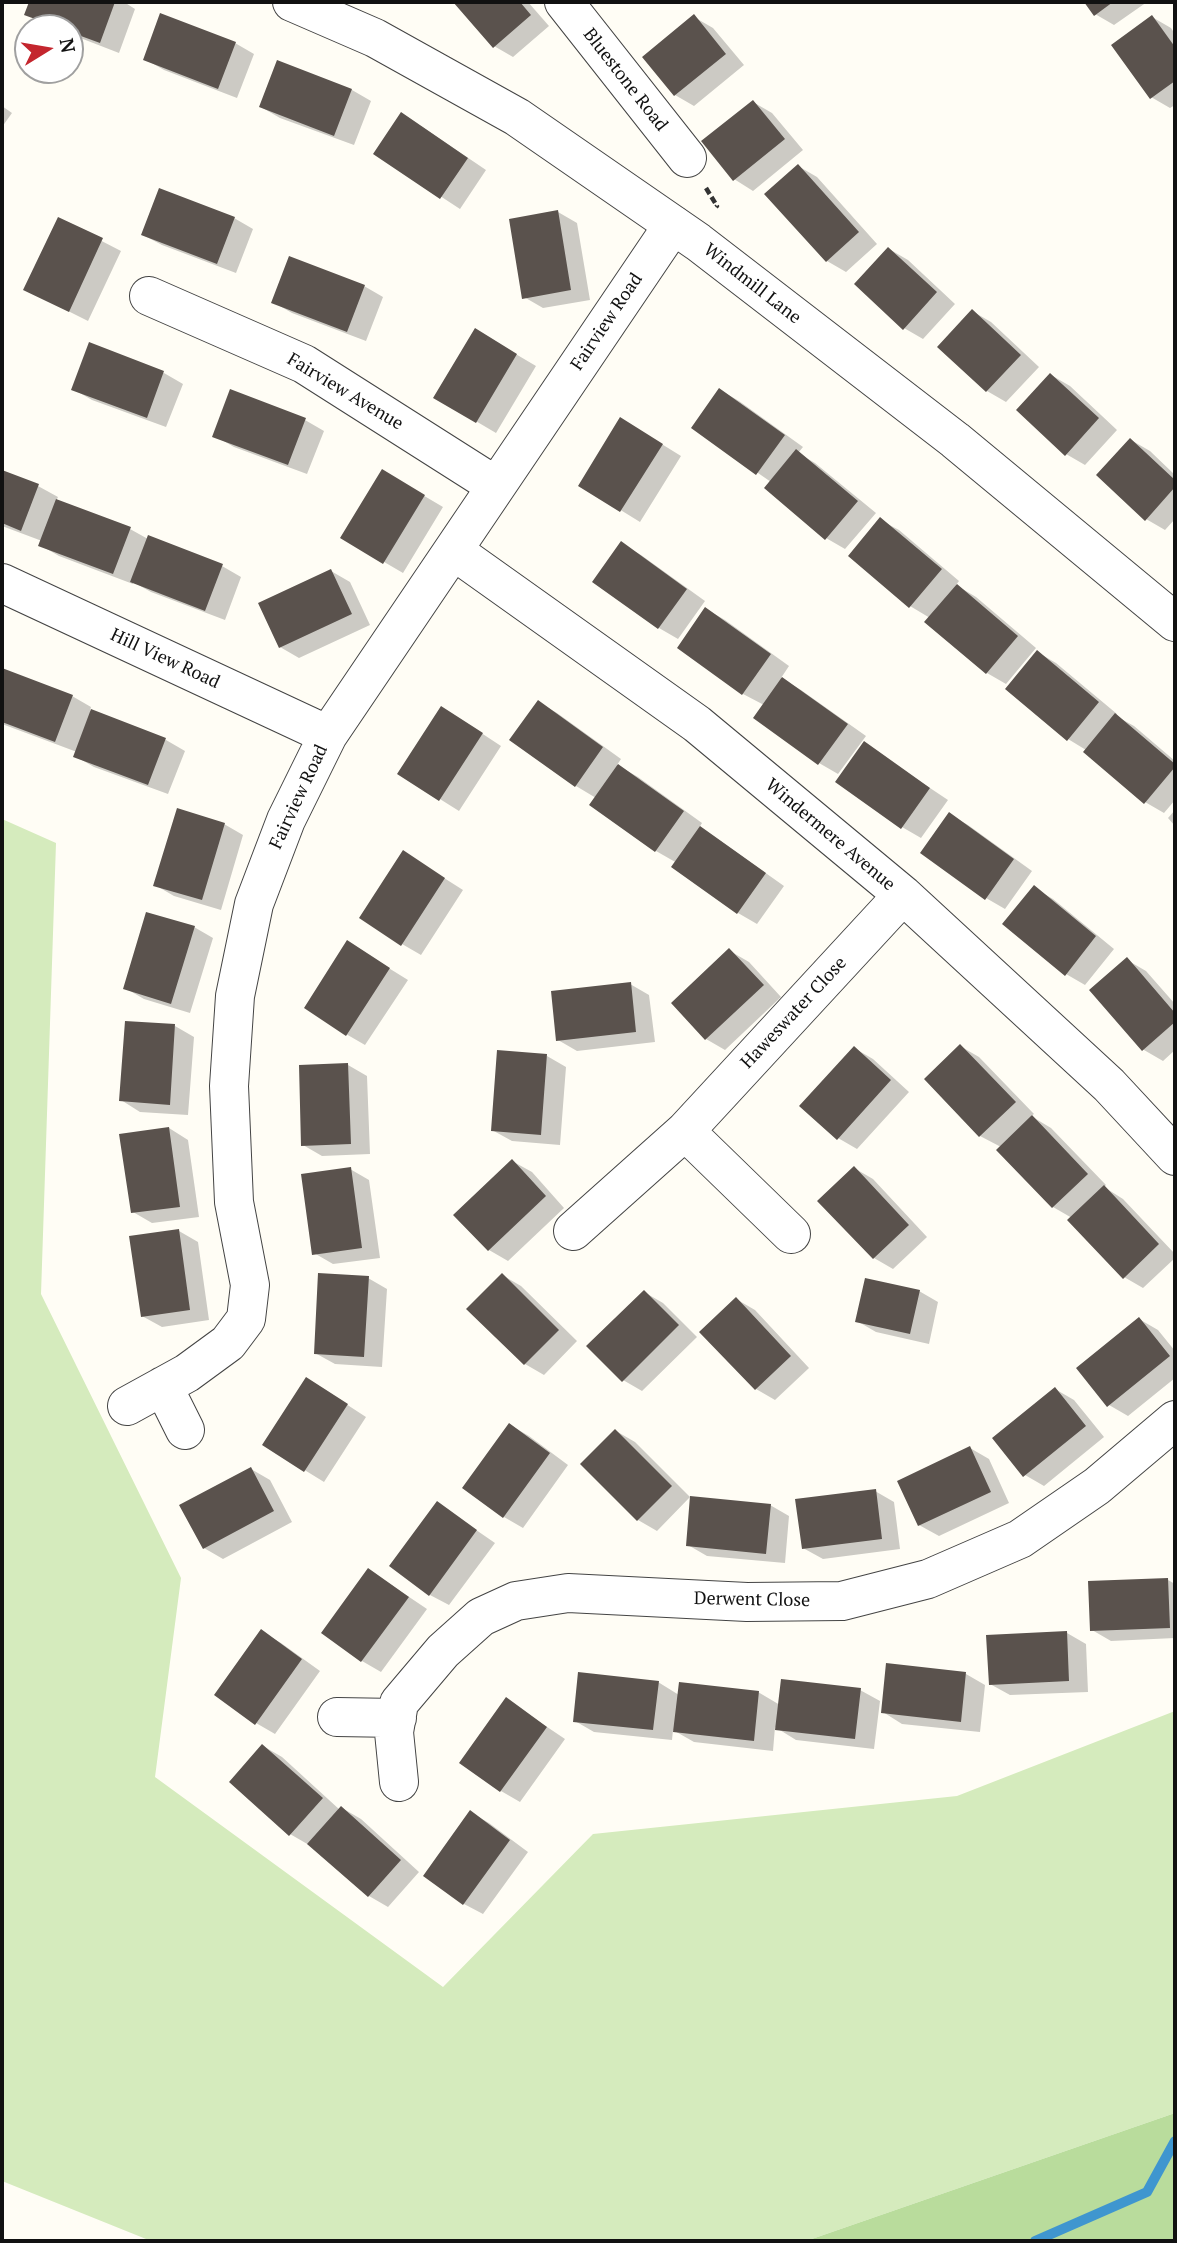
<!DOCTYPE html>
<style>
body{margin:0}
#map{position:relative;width:1177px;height:2243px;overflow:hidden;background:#fffdf5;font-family:"PT Serif",serif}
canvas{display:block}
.frame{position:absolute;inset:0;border:4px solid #111;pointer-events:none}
.north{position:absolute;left:14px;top:14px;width:70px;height:70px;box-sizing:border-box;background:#fff;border:2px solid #a0a0a0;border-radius:50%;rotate:79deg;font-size:19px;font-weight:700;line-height:28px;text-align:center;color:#111}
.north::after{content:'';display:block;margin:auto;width:24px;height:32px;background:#c4262e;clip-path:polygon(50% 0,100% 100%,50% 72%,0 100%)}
</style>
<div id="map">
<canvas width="1177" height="2243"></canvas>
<div class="frame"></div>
<div class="north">N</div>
</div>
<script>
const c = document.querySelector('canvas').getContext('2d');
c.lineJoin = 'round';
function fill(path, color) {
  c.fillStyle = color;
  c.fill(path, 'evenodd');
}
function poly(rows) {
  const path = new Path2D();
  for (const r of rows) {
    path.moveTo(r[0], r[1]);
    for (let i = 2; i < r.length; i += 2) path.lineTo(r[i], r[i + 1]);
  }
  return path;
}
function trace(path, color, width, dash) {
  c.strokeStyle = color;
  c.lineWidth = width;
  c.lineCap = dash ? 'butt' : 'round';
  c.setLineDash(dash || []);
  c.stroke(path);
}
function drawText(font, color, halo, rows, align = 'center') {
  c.font = font + ' "PT Serif",serif';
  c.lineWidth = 7;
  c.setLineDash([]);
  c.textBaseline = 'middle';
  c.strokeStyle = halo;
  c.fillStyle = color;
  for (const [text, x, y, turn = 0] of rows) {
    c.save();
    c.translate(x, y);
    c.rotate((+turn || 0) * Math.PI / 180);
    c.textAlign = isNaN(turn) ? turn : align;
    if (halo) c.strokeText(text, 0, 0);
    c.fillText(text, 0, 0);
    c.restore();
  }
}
fill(poly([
 [2,819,56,843,41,1294,181,1578,155,1777,443,1987,593,1834,957,1796,1175,1711,1175,2113,806,2241,151,2241,2,2181]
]), '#d5ebbd');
fill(poly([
 [1175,2113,1175,2241,806,2241]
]), '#b9dc9c');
fill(poly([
 [31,2,124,2,135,9,119,53,70,34,70,28,54,28,46,25,27,14],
 [455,2,528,2,549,26,513,57,494,46],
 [1086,2,1147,2,1114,25,1095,14],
 [694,17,713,28,744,65,694,106,675,95],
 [1152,17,1171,28,1175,34,1175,105,1170,108,1151,97],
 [235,43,254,54,237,98,164,70,145,59],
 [278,62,352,90,371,101,354,145,280,118,261,107],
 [753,102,772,113,803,150,753,191,734,179],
 [2,106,12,113,2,127],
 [421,126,486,170,460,209,376,154],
 [798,166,817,177,877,244,846,272,827,261],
 [558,212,577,223,590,300,543,308,524,297],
 [234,218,253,229,236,273,162,245,143,235],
 [59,219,121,251,88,321,26,290],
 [889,249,908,260,955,304,923,339,904,328],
 [364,286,383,297,366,341,292,313,273,302],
 [972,311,991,322,1039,367,1006,402,987,391],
 [475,330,536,366,496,433,435,397],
 [90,345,164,373,183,384,166,427,92,400,73,389],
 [1051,375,1070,386,1117,430,1085,465,1066,454],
 [720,390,739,401,803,447,798,453,815,463,876,513,845,549,826,538,771,482,693,428],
 [305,420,324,431,307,474,234,447,215,436],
 [639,430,681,456,640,522,580,485],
 [1131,440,1150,451,1175,475,1175,519,1165,530,1146,519],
 [382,471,443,507,403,573,343,538],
 [2,472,38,486,58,497,56,501,130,529,148,539,222,566,241,577,225,620,151,592,133,582,133,584,59,556,40,545,42,541,2,526],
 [880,520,899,530,959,581,956,585,976,597,1036,648,1006,684,987,673,930,618,910,606],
 [622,544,641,555,705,601,678,639,659,628,595,582],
 [331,571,350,582,370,625,299,658,280,647],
 [706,609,725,620,789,666,781,678,801,690,866,736,838,774,819,763,764,705,743,694,679,648],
 [1037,652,1056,663,1117,714,1116,716,1134,726,1175,761,1175,800,1164,813,1145,802,1086,750,1068,739],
 [2,670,72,696,91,707,90,711,166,740,185,751,168,794,94,767,75,756,77,752,2,724],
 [538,702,557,713,621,759,617,765,638,777,702,823,699,828,719,840,784,886,757,924,738,913,674,867,677,863,656,851,596,798,576,786,512,740],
 [460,719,501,746,459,811,400,774],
 [864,744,948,800,921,838,902,827],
 [1175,810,1175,826,1168,818],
 [949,814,968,825,1032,871,1005,909,986,898],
 [224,824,243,835,221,910,174,896,155,885],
 [422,864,463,890,421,955,402,944],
 [1034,888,1053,899,1114,949,1085,985,1066,974],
 [194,927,213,938,190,1013,144,999,125,988],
 [730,951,749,962,781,997,725,1050,706,1039],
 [366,954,408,980,365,1045,346,1034],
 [1127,960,1146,971,1175,1004,1175,1050,1163,1061,1144,1050,1091,991],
 [630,984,649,995,655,1042,577,1051,558,1040],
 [175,1026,194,1037,188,1115,140,1112,121,1100],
 [960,1046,979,1057,1034,1114,1031,1116,1051,1128,1106,1185,1104,1187,1123,1199,1175,1254,1175,1258,1143,1288,1124,1277,1072,1218,1053,1207,1001,1147,980,1136,926,1079],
 [854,1048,873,1059,909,1092,857,1149,838,1138],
 [547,1056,566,1067,560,1145,512,1141,492,1130],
 [348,1065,367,1076,370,1154,322,1156,303,1145],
 [169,1128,188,1140,199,1217,152,1223,133,1212],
 [512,1161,532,1172,564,1208,508,1261,489,1250],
 [854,1168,873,1179,927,1237,893,1269,874,1258,820,1201],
 [350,1169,369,1180,380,1258,333,1264,314,1253],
 [179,1231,198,1242,209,1320,162,1327,142,1316],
 [502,1275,521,1286,577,1341,544,1375,525,1364],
 [368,1278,387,1289,382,1367,335,1364,315,1353],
 [919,1291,938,1302,929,1344,876,1332,857,1321],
 [644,1292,663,1303,697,1337,642,1391,623,1380],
 [736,1299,755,1310,809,1368,775,1400,756,1389,702,1332],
 [1139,1319,1158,1330,1175,1351,1175,1378,1128,1416,1109,1405],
 [1055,1389,1074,1400,1104,1437,1044,1486,1025,1475],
 [326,1391,366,1417,324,1482,264,1445],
 [510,1425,529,1436,568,1465,523,1528,504,1517],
 [616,1431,635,1442,690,1497,657,1531,638,1520],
 [970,1448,989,1459,1009,1503,939,1536,919,1525],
 [251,1469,270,1480,292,1522,223,1559,204,1548],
 [875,1491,894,1502,900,1549,823,1559,803,1548],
 [437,1503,495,1543,449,1605,430,1595,391,1566],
 [770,1505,789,1516,785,1563,707,1556,688,1545],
 [369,1570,427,1609,381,1672,362,1661,324,1633],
 [1168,1580,1175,1584,1175,1638,1111,1641,1092,1630],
 [262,1632,281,1643,320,1671,275,1734,256,1723],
 [1067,1633,1086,1644,1088,1692,1010,1695,990,1684],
 [888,1665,966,1674,985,1685,980,1732,902,1724,883,1712],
 [658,1682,679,1695,758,1692,780,1705,860,1690,880,1701,874,1749,796,1740,775,1727,773,1751,694,1742,673,1730,672,1740,594,1732,575,1721],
 [507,1700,565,1739,520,1802,501,1791],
 [263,1746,282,1757,340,1810,342,1808,361,1819,419,1872,388,1907,369,1896,310,1844,309,1845,290,1834],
 [470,1812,489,1823,528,1852,483,1914,464,1904,425,1875]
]), '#0003');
trace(poly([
 [1035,2241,1147,2192,1175,2141]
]), '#3f96cf', 10);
fill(poly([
 [29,2,115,2,100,43,70,32,70,28,60,28,24,15],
 [453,2,520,2,531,15,493,48],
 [1084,2,1113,2,1094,16],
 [160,13,236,42,218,89,143,60],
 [694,14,726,54,674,96,642,57],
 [1152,15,1175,47,1175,81,1150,99,1111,45],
 [277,60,352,89,334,136,259,107],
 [753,100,785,139,733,181,701,141],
 [401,112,468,158,440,199,373,154],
 [798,164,859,232,826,262,764,194],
 [159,188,235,217,217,264,141,235],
 [558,210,571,290,522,299,509,219],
 [58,217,103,238,69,312,23,290],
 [888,247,937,292,903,330,854,284],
 [289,256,365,285,347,332,271,303],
 [972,309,1021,355,986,392,937,347],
 [475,328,517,354,476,423,433,398],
 [89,342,164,371,147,418,71,390],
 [1050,373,1099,418,1065,456,1016,410],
 [719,388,785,435,756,475,691,428],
 [230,389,306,418,288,465,212,437],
 [620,417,663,444,620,512,578,486],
 [1130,438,1175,480,1175,487,1145,521,1096,475],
 [796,449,858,501,825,540,764,488],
 [382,469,425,495,383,564,340,538],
 [2,470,39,484,21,531,2,523],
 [56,499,131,527,113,574,38,546],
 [880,517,942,569,909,608,848,556],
 [148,535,223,564,205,611,130,582],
 [621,541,687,589,658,629,592,582],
 [331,569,352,614,279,648,258,603],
 [957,584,1018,636,986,674,924,622],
 [705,607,771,654,742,695,677,648],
 [1037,650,1099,702,1067,741,1005,689],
 [2,668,73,695,55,742,2,722],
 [782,677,848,724,818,765,753,718],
 [538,700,603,747,575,787,509,740],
 [441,706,483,733,439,801,397,774],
 [91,709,166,738,148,785,73,757],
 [1115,713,1175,764,1175,767,1144,804,1083,752],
 [864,741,930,788,901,829,835,782],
 [618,764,684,811,655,852,589,805],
 [177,808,225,823,202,900,153,886],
 [949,812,1014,859,985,900,920,853],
 [700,826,766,873,737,914,671,867],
 [403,850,445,878,401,946,359,918],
 [1034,885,1096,936,1065,976,1002,924],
 [146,912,195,926,171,1004,123,989],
 [347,940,390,968,346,1036,304,1008],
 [729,948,764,985,705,1040,671,1003],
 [1127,957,1175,1013,1175,1022,1142,1051,1089,990],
 [631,982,636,1032,556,1041,551,991],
 [125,1021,175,1024,170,1105,119,1101],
 [960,1044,1016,1102,979,1137,924,1079],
 [854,1046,891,1080,837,1140,799,1106],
 [497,1050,547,1054,541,1135,491,1131],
 [348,1063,351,1144,301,1146,299,1065],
 [1032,1115,1088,1174,1052,1208,996,1150],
 [169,1127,180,1207,131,1213,119,1134],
 [512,1159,546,1196,488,1251,453,1215],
 [854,1166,909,1225,873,1259,817,1201],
 [351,1167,362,1248,312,1255,301,1174],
 [1104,1185,1159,1244,1123,1279,1067,1220],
 [179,1229,190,1310,141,1317,129,1236],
 [318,1273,369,1276,364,1357,314,1354],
 [502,1273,559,1330,524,1365,466,1309],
 [865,1278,920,1290,910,1334,855,1322],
 [644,1290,679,1325,622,1382,586,1346],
 [736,1297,791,1356,755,1390,699,1332],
 [1139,1317,1170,1356,1107,1407,1076,1368],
 [306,1377,348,1404,304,1472,262,1445],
 [1055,1387,1086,1426,1023,1477,992,1438],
 [509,1423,550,1453,503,1518,462,1488],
 [615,1429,672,1486,637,1521,580,1464],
 [970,1446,991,1492,918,1526,897,1481],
 [251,1467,274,1511,203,1549,179,1505],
 [876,1489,882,1539,802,1549,795,1499],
 [690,1496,771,1504,766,1554,686,1546],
 [437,1501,477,1530,429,1596,389,1566],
 [368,1568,409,1597,361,1662,321,1633],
 [1168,1578,1170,1628,1090,1631,1088,1581],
 [261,1629,302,1659,255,1725,214,1695],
 [1067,1631,1069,1681,989,1685,986,1635],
 [886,1663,966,1672,961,1722,881,1713],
 [578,1672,659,1681,653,1730,573,1722],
 [781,1679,861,1688,855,1739,775,1730],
 [679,1682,759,1691,754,1741,673,1732],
 [506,1697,547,1727,500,1792,459,1763],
 [262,1744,323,1798,289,1836,229,1782],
 [341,1806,401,1860,368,1897,307,1844],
 [470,1810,510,1840,463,1905,423,1876]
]), '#5a524d');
const minor = poly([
 [564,2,687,158],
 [149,296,304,364,496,486],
 [454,551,697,724,903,895,1109,1085,1175,1156],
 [2,583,328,735],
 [685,1131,791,1234],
 [573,1231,685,1131,903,895],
 [163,1386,185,1430],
 [127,1406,187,1373,228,1343,246,1319,250,1285,234,1202,229,1086,235,996,254,904,286,820,328,735,673,225],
 [337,1717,397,1718],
 [399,1782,394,1732,399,1703,443,1651,481,1617,516,1601,568,1593,747,1602,842,1601,928,1579,1020,1539,1097,1486,1175,1420]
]);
const tertiary = poly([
 [292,2,375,38,517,117,698,242,955,440,1175,622]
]);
trace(minor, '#444', 40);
trace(tertiary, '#444', 40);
trace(poly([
 [706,188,717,206,716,207]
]), '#333', 4.5, [7, 3.5]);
trace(minor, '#fff', 38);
trace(tertiary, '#fff', 38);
drawText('18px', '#111', '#fff', [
 ["Bluestone Road",625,80,52],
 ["Windmill Lane",752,284,38],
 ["Fairview Road",607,322,-56],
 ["Fairview Avenue",345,392,31],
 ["Hill View Road",165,659,25],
 ["Fairview Road",299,797,-65],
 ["Windermere Avenue",830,835,40],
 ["Haweswater Close",794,1013,-47],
 ["Derwent Close",752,1600,1]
]);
</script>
